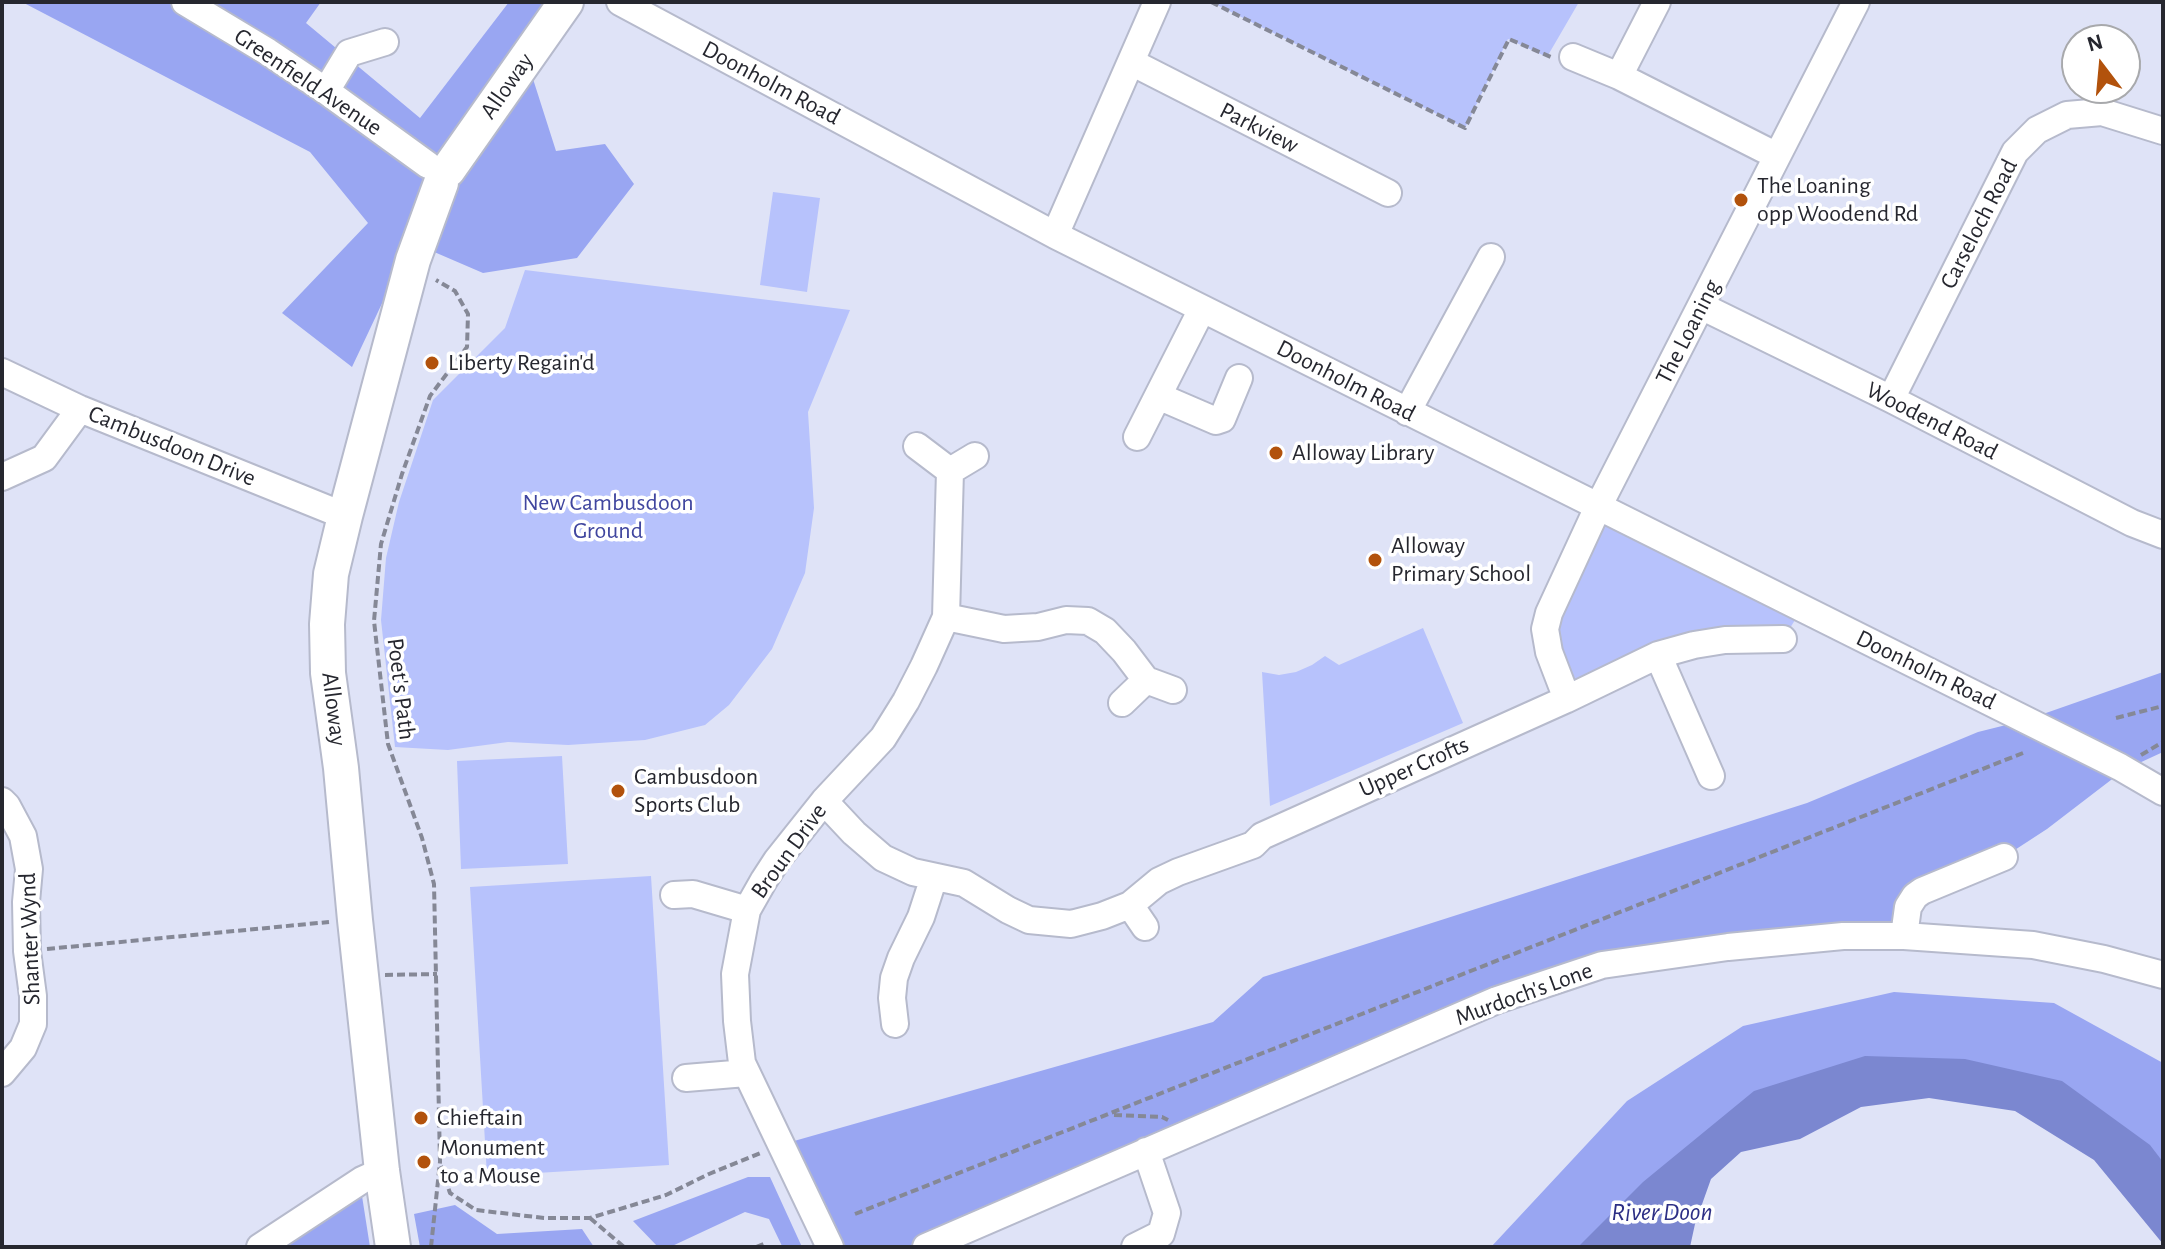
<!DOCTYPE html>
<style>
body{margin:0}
#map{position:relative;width:2165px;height:1249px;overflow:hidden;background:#dfe3f7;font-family:"Alegreya Sans",sans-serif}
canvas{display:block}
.frame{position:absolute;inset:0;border:4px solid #26272f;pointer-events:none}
.north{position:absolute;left:2061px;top:24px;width:80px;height:80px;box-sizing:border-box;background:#fff;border:2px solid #a8a9ac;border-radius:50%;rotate:344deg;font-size:22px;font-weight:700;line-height:32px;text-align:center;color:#26272f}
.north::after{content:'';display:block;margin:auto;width:28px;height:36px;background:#b2520c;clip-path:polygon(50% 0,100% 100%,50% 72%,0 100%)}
</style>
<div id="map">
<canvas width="2165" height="1249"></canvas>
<div class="frame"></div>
<div class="north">N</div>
</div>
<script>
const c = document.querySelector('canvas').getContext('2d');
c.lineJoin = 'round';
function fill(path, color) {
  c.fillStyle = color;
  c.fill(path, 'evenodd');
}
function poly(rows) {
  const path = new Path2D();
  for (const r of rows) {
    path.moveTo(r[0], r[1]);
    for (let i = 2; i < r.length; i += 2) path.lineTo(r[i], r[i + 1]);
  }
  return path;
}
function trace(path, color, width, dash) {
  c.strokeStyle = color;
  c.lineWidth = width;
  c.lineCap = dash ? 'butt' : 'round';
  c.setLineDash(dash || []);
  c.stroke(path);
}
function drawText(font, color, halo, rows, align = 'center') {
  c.font = font + ' "Alegreya Sans",sans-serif';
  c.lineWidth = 7;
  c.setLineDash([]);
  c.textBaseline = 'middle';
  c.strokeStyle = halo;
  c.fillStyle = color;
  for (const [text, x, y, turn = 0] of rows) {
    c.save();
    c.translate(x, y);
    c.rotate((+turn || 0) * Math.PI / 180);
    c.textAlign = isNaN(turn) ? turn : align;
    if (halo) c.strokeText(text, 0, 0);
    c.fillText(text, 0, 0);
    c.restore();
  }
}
fill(poly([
 [1211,2,1579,2,1547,57,1508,39,1465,128],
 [773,192,820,198,807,292,760,285],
 [525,270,850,310,808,412,814,508,805,573,772,649,729,705,705,725,645,740,568,745,508,742,448,750,395,747,381,620,386,558,399,502,433,400,505,328],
 [1598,507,1802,609,1783,639,1725,640,1567,699,1549,613],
 [1423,628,1463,723,1270,806,1262,672,1279,675,1296,672,1312,665,1325,656,1339,665],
 [562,756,568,864,461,869,457,761],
 [651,876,669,1165,487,1176,470,887]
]), '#b7c2fc');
fill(poly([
 [22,2,321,2,306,23,420,118,509,2,543,2,526,57,556,151,605,144,634,184,577,258,483,273,411,242,352,367,282,313,368,223,310,152],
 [2163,672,2163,752,2124,770,2047,829,2004,857,1922,891,1904,936,1602,965,926,1247,830,1247,780,1145,1213,1022,1263,977,1807,803,1978,732,2026,720],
 [1894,992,2054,1003,2163,1063,2163,1190,2067,1097,1888,1065,1746,1102,1603,1247,1491,1247,1627,1101,1743,1026],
 [748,1177,770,1177,802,1247,781,1247,782,1246,769,1219,745,1212,670,1247,658,1247,633,1221],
 [362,1196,370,1247,286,1247,283,1238],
 [455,1205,497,1234,582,1229,594,1247,420,1247,414,1214]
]), '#99a6f2');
fill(poly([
 [1865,1056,1965,1059,2062,1081,2150,1145,2163,1162,2163,1244,2094,1160,2015,1111,1929,1098,1861,1107,1800,1139,1741,1152,1711,1179,1695,1224,1690,1247,1578,1247,1643,1182,1754,1091]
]), '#7b87d0');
const minor = poly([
 [185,2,268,52,326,91,428,165],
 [620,2,1055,235,2120,767,2163,792],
 [1573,57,1619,76,1777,156],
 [1131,62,1388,193],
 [1619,76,1657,2],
 [326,91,349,53,385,42],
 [1055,235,1157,2],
 [1701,306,1891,399,2132,523,2163,535],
 [2,372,80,409,345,516],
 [1158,396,1216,421,1222,419,1239,378],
 [1891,399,2015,152,2037,130,2067,115,2102,112,2163,131],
 [1407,412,1491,257],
 [1137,437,1202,309],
 [950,471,975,456],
 [2,477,44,458,80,409],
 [946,617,1004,629,1038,627,1066,620,1088,621,1105,631,1124,651,1146,680,1173,690],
 [1658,655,1711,776],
 [1567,699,1549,652,1545,629,1549,613,1598,507,1856,2],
 [1122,703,1146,680],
 [2,801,7,806,23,836,29,869,26,902,27,951,33,996,33,1024,23,1048,2,1073],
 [824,801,854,833,883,858,913,872,964,883,1008,910,1029,920,1071,924,1102,916,1130,905,1159,881,1178,872,1253,845,1262,836,1567,699,1658,655,1694,645,1725,640,1783,639],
 [674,895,693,894,747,910],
 [1130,905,1145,927],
 [1904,936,1908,907,1915,896,1922,891,2004,857],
 [895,1024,892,998,894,978,901,958,921,917,934,877],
 [686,1078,746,1073],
 [260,1247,362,1180,382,1171],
 [830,1247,742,1063,737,1021,735,974,747,910,764,880,777,860,824,801,883,738,906,701,924,666,946,617,950,471,917,446],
 [926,1247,1497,1000,1602,965,1728,947,1843,936,1904,936,2033,945,2104,959,2163,975],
 [1135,1247,1161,1234,1167,1213,1146,1151]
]);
const major = poly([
 [448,170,566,2],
 [393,1247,382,1171,355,920,341,768,328,673,327,624,331,574,345,516,413,260,441,183]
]);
trace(minor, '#b6bacc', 30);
trace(major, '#b6bacc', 38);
trace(poly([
 [1211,2,1465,128,1509,39,1551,57],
 [2116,718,2163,706],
 [2141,755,2163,742],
 [47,949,329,922],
 [385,975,437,974],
 [1114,1115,1162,1117,1168,1120],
 [441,1166,450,1193,476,1210,544,1218,590,1218,666,1195,709,1174,763,1152],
 [855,1214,2023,753],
 [590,1218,624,1247],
 [431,1247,440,1162,434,884,422,838,388,744,374,621,381,544,402,474,430,396,467,347,468,314,455,291,436,280],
 [756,1247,766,1243]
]), '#858896', 4, [8, 4]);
trace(minor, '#fff', 26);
trace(major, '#fff', 34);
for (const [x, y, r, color] of [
 [1741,200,8,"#b2520c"],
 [432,363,8,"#b2520c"],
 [1276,453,8,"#b2520c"],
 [1375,560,8,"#b2520c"],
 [618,791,8,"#b2520c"],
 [421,1118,8,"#b2520c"],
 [424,1162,8,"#b2520c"]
]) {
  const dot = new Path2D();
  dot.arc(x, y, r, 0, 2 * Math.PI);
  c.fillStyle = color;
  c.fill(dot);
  trace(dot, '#fff', 3);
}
drawText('24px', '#26272f', '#fff', [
 ["Greenfield Avenue",308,82,34],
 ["Doonholm Road",771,83,28],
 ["Alloway",507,86,-55],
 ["Parkview",1259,128,27],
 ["Carseloch Road",1979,224,-63],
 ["The Loaning",1688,332,-63],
 ["Doonholm Road",1346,381,27],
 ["Woodend Road",1932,421,27],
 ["Cambusdoon Drive",172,446,22],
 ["Doonholm Road",1926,670,26],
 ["Poet's Path",401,689,83],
 ["Alloway",334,709,83],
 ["Upper Crofts",1414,767,-24],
 ["Broun Drive",789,851,-54],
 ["Shanter Wynd",30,939,-92],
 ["Murdoch's Lone",1524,994,-20]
]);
drawText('24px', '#26272f', '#fff', [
 ["The Loaning",1757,186],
 ["opp Woodend Rd",1757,214],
 ["Liberty Regain'd",448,363],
 ["Alloway Library",1292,453],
 ["Alloway",1391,546],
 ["Primary School",1391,574],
 ["Cambusdoon",634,777],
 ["Sports Club",634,805],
 ["Chieftain",437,1118],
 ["Monument",440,1148],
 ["to a Mouse",440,1176]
], 'left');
drawText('24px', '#40469f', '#fff', [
 ["New Cambusdoon",608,503],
 ["Ground",608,531]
]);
drawText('italic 26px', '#2d2f85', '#fff', [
 ["River Doon",1662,1212]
]);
</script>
